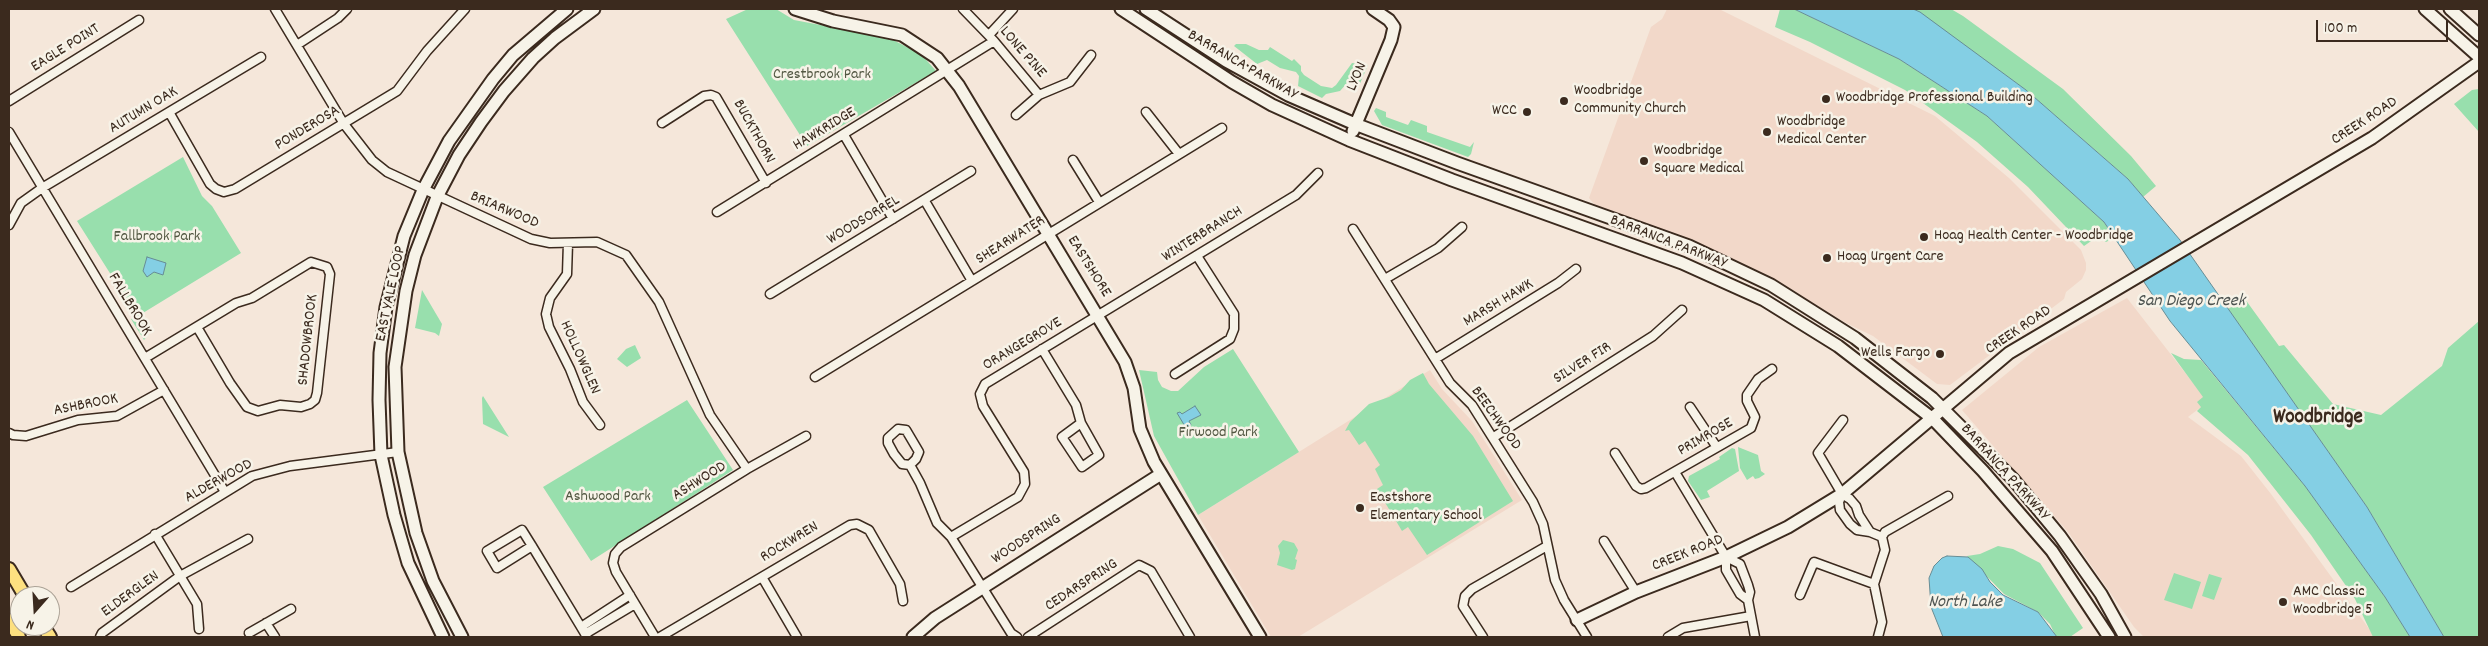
<!DOCTYPE html>
<style>
body{margin:0}
#map{position:relative;width:2488px;height:646px;overflow:hidden;background:#f5e7da;font-family:Dekko,sans-serif}
canvas{display:block}
.frame{position:absolute;inset:0;border:10px solid #3b2a1e;pointer-events:none}
.north{position:absolute;left:10px;top:586px;width:50px;height:50px;box-sizing:border-box;background:#f7f3e8;border:1px solid #aca397;border-radius:50%;rotate:199deg;font-size:14px;font-weight:700;line-height:20px;text-align:center;color:#3b2a1e}
.north::after{content:'';display:block;margin:auto;width:18px;height:22px;background:#3b2a1e;clip-path:polygon(50% 0,100% 100%,50% 72%,0 100%)}
.scale{position:absolute;left:2316px;top:20px;width:132px;height:22px;box-sizing:border-box;border:2px solid #3b2a1e;border-top:0;padding-left:6px;font-size:15px;line-height:18px;white-space:nowrap;color:#3b2a1e;-webkit-text-stroke:4px #f7f3e8;paint-order:stroke}
</style>
<div id="map">
<canvas width="2488" height="646"></canvas>
<div class="frame"></div>
<div class="north">N</div>
<div class="scale">100 m</div>
</div>
<script>
const c = document.querySelector('canvas').getContext('2d');
c.lineJoin = 'round';
function fill(path, color) {
  c.fillStyle = color;
  c.fill(path, 'evenodd');
}
function poly(rows) {
  const path = new Path2D();
  for (const r of rows) {
    path.moveTo(r[0], r[1]);
    for (let i = 2; i < r.length; i += 2) path.lineTo(r[i], r[i + 1]);
  }
  return path;
}
function trace(path, color, width, dash) {
  c.strokeStyle = color;
  c.lineWidth = width;
  c.lineCap = dash ? 'butt' : 'round';
  c.setLineDash(dash || []);
  c.stroke(path);
}
function drawText(font, color, halo, rows, align = 'center') {
  c.font = font + ' Dekko,sans-serif';
  c.lineWidth = 5;
  c.setLineDash([]);
  c.textBaseline = 'middle';
  c.strokeStyle = halo;
  c.fillStyle = color;
  for (const [text, x, y, turn = 0] of rows) {
    c.save();
    c.translate(x, y);
    c.rotate((+turn || 0) * Math.PI / 180);
    c.textAlign = isNaN(turn) ? turn : align;
    if (halo) c.strokeText(text, 0, 0);
    c.fillText(text, 0, 0);
    c.restore();
  }
}
fill(poly([
 [1667,9,1719,9,1935,116,2009,178,2081,250,2086,263,2086,270,2082,279,2066,292,2064,299,1950,385,1937,384,1873,336,1846,323,1786,287,1739,263,1662,231,1595,205,1589,198,1651,27,1662,19],
 [2127,298,2204,397,2201,407,2188,417,2241,456,2271,494,2375,637,2144,637,2134,627,2068,532,1962,410,2039,347],
 [1430,370,1442,389,1472,421,1522,500,1298,637,1271,637,1198,515]
]), '#f2d8c9');
fill(poly([
 [748,9,776,9,794,20,889,38,921,54,936,71,807,146,726,19],
 [1780,9,1794,9,1899,59,1987,116,2104,222,2114,238,2106,242,2097,237,2084,246,2028,187,1977,142,1905,90,1810,42,1775,27],
 [1913,9,1951,9,1963,16,2063,89,2131,156,2156,186,2143,197,2128,179,2026,90],
 [1236,44,1246,44,1259,50,1268,50,1270,47,1292,61,1294,59,1301,66,1301,71,1304,75,1321,86,1332,88,1336,85,1352,63,1368,65,1358,88,1351,83,1347,83,1340,91,1326,94,1322,98,1298,86,1299,76,1296,72,1280,68,1267,60,1257,64,1234,46],
 [2479,89,2479,132,2454,104,2472,90],
 [1376,108,1386,112,1386,117,1408,125,1411,120,1427,126,1427,132,1470,147,1474,142,1471,154,1468,157,1382,125,1374,111],
 [183,157,202,196,212,206,241,253,138,316,149,334,144,340,131,319,137,316,77,221],
 [422,290,442,324,439,336,435,333,415,328],
 [2245,299,2279,346,2284,345,2333,404,2381,415,2442,366,2448,348,2479,321,2479,637,2444,637,2367,507,2228,309],
 [635,345,641,358,627,367,617,359,626,349],
 [1233,349,1299,452,1198,515,1154,436,1139,370,1157,372,1158,380,1162,387,1171,391,1178,391,1204,367],
 [2171,353,2184,359,2201,360,2305,486,2385,597,2410,637,2373,637,2355,599,2311,535,2248,455,2197,411,2201,407,2197,402,2203,397],
 [1423,373,1429,384,1473,436,1513,501,1427,555,1408,527,1402,531,1377,489,1383,485,1375,469,1380,465,1365,441,1359,445,1349,430,1345,431,1350,422,1369,404,1389,397,1401,390,1410,380],
 [483,396,509,437,483,424,482,398],
 [687,400,733,470,591,561,543,487],
 [1738,447,1758,455,1761,471,1765,474,1759,478,1755,479,1753,476,1747,480,1740,468],
 [1732,448,1735,449,1739,471,1707,491,1710,497,1701,500,1688,481,1689,476,1720,459,1719,457],
 [1283,540,1294,543,1298,550,1295,559,1297,560,1295,569,1292,570,1277,565,1280,553,1278,546],
 [1998,546,2013,549,2040,563,2083,628,2070,637,2056,637,2050,624,2038,612,2004,594,1967,556,1980,554],
 [2174,573,2201,582,2192,609,2164,600],
 [2209,574,2222,578,2214,600,2202,596]
]), '#98dfad');
const water = poly([
 [1794,9,1913,9,1920,12,2026,90,2128,179,2180,240,2367,507,2444,637,2410,637,2385,597,2305,486,2170,321,2104,222,1987,116,1899,59,1794,9],
 [147,257,166,263,163,275,154,272,147,277,143,271,147,257],
 [1195,406,1201,415,1189,421,1191,425,1186,428,1177,413,1180,412,1182,414,1195,406],
 [1947,556,1968,557,1982,569,1990,582,2003,595,2038,612,2057,637,1943,637,1931,607,1929,578,1934,566,1942,558,1947,556]
]);
fill(water, '#84cfe4');
trace(water, '#678d95', 1);
const street = poly([
 [275,9,344,124,372,160,387,172,531,239,550,243,597,242,626,255,659,302,710,415,747,469],
 [963,9,994,41,1039,95],
 [989,35,1013,9],
 [297,45,338,18,347,9],
 [9,101,139,20],
 [169,112,210,184,216,189,224,192,235,189,397,91,427,51,465,9],
 [1146,112,1179,154],
 [1016,115,1039,95,1070,82,1091,55],
 [662,123,704,96,711,95,716,97,766,183],
 [9,132,225,492],
 [844,135,893,219],
 [1073,160,1099,202],
 [925,201,972,281],
 [717,212,994,41],
 [9,225,21,203,42,188,261,57],
 [1353,229,1450,383,1472,405,1533,502,1543,524,1555,580,1564,600,1587,637],
 [568,243,567,274,550,298,546,314,549,327,570,369,583,402,600,425],
 [1385,279,1438,248,1462,227],
 [770,294,971,171],
 [1042,349,1076,405,1081,423,1099,455,1082,467,1062,437,1081,423],
 [145,358,236,303,252,298,311,262,327,267,330,274,317,393,315,400,310,404,301,407,280,405,258,411,247,407,230,383,197,327],
 [1435,359,1558,283,1576,269],
 [1175,374,1230,339,1234,329,1234,314,1197,256],
 [815,377,1222,128],
 [1690,407,1716,446],
 [9,433,13,435,26,436,78,420,117,416,164,390],
 [1494,437,1653,336,1682,310],
 [1615,453,1636,486,1641,489,1646,488,1751,428,1755,417,1747,401,1747,395,1758,379,1772,369],
 [910,465,916,459,919,452,906,430,898,429,888,438,888,443,894,454,902,464,910,465,920,483,937,523,951,537,1011,633,1017,637],
 [1675,472,1726,557],
 [1842,494,1818,453,1843,420],
 [1842,494,1839,502,1840,510,1850,524,1857,530,1870,532,1882,537],
 [1842,494,1850,499,1856,506,1859,515,1870,532],
 [155,534,197,604,199,629],
 [951,537,1018,497,1025,484,1024,472,983,406,980,394,985,384,1296,195,1318,173],
 [1604,541,1636,592],
 [532,546,497,568,487,551,522,530,532,546,581,627,587,637],
 [1726,557,1740,564,1748,585,1750,592,1748,600,1755,637],
 [1726,557,1726,570,1740,594,1748,600],
 [762,577,797,637],
 [71,587,252,476,290,466,398,452],
 [1800,595,1814,562,1874,584],
 [266,623,275,637],
 [581,627,630,595],
 [249,633,291,609],
 [585,634,635,604],
 [100,637,102,633,180,576,248,539],
 [655,637,616,572,613,563,615,554,621,547,747,469,806,436],
 [660,637,850,525,857,524,869,530,900,584,903,601],
 [1028,637,1139,565,1151,571,1190,637],
 [1483,637,1463,606,1465,596,1472,589,1547,546],
 [1668,637,1683,628,1751,616],
 [1878,637,1882,622,1874,584,1885,550,1882,537,1885,532,1948,496]
]);
const secondary = poly([
 [795,9,833,21,902,35,937,58,959,86,1125,362,1134,388,1140,429,1154,462,1260,637],
 [1121,9,1232,82,1272,105,1349,140,1452,180,1682,263,1764,300,1838,346,1933,419,1983,471,2052,551,2109,637],
 [1146,9,1226,61,1288,95,1355,124,1457,163,1689,246,1771,285,1855,338,1932,398,2013,479,2060,536,2101,594,2125,637],
 [2425,9,2479,57],
 [2450,9,2479,35],
 [1353,131,1391,40,1394,27,1389,20,1373,9],
 [1577,620,1636,592,1726,557,1788,527,1842,494,2009,353,2372,138,2479,62],
 [443,637,408,563,394,515,381,455,379,400,380,353,386,307,404,236,423,190,449,141,493,79,513,55,567,9],
 [462,637,433,581,416,533,398,452,395,367,406,291,415,255,437,197,459,155,481,122,504,91,533,58,555,38,594,9],
 [913,637,935,618,1161,474]
]);
const primary = poly([
 [9,569,25,596],
 [9,620,19,637],
 [43,626,50,637]
]);
trace(street, '#3b2a1e', 11);
trace(secondary, '#3b2a1e', 15);
trace(primary, '#3b2a1e', 16);
trace(street, '#f7f3e8', 8);
trace(secondary, '#f7f3e8', 11);
trace(primary, '#fde080', 12);
for (const [x, y, r, color] of [
 [1826,99,5,"#3b2a1e"],
 [1564,101,5,"#3b2a1e"],
 [1527,112,5,"#3b2a1e"],
 [1767,132,5,"#3b2a1e"],
 [1644,161,5,"#3b2a1e"],
 [1924,237,5,"#3b2a1e"],
 [1827,258,5,"#3b2a1e"],
 [1940,354,5,"#3b2a1e"],
 [1360,508,5,"#3b2a1e"],
 [2283,602,5,"#3b2a1e"]
]) {
  const dot = new Path2D();
  dot.arc(x, y, r, 0, 2 * Math.PI);
  c.fillStyle = color;
  c.fill(dot);
  trace(dot, '#f7f3e8', 2);
}
drawText('16px', '#3b2a1e', '#f7f3e8', [
 ["EAGLE POINT",66,49,-32],
 ["LONE PINE",1022,53,49],
 ["BARRANCA PARKWAY",1242,66,30],
 ["LYON",1358,77,-67],
 ["AUTUMN OAK",144,111,-31],
 ["CREEK ROAD",2365,122,-33],
 ["PONDEROSA",308,129,-31],
 ["HAWKRIDGE",825,130,-31],
 ["BUCKTHORN",753,132,61],
 ["BRIARWOOD",504,211,23],
 ["WOODSORREL",864,221,-31],
 ["WINTERBRANCH",1203,235,-32],
 ["SHEARWATER",1011,241,-32],
 ["BARRANCA PARKWAY",1668,243,21],
 ["EASTSHORE",1088,267,58],
 ["EAST YALE LOOP",392,294,-78],
 ["MARSH HAWK",1499,304,-31],
 ["FALLBROOK",129,305,59],
 ["CREEK ROAD",2019,331,-34],
 ["SHADOWBROOK",309,340,-84],
 ["ORANGEGROVE",1023,345,-31],
 ["HOLLOWGLEN",579,358,66],
 ["SILVER FIR",1583,364,-32],
 ["ASHBROOK",86,406,-11],
 ["BEECHWOOD",1495,419,54],
 ["PRIMROSE",1706,438,-30],
 ["BARRANCA PARKWAY",2004,473,48],
 ["ALDERWOOD",219,482,-29],
 ["ASHWOOD",700,482,-32],
 ["WOODSPRING",1027,540,-33],
 ["ROCKWREN",790,543,-31],
 ["CREEK ROAD",1688,554,-22],
 ["CEDARSPRING",1082,586,-33],
 ["ELDERGLEN",131,595,-36]
]);
drawText('16px', '#525742', '#f7f3e8', [
 ["Crestbrook Park",822,76],
 ["Fallbrook Park",157,238],
 ["Firwood Park",1218,434],
 ["Ashwood Park",608,498]
]);
drawText('16px', '#3b2a1e', '#f7f3e8', [
 ["Woodbridge",1574,92],
 ["Community Church",1574,110],
 ["Woodbridge Professional Building",1836,99],
 ["WCC",1517,112,"right"],
 ["Woodbridge",1777,123],
 ["Medical Center",1777,141],
 ["Woodbridge",1654,152],
 ["Square Medical",1654,170],
 ["Hoag Health Center - Woodbridge",1934,237],
 ["Hoag Urgent Care",1837,258],
 ["Wells Fargo",1930,354,"right"],
 ["Eastshore",1370,499],
 ["Elementary School",1370,517],
 ["AMC Classic",2293,593],
 ["Woodbridge 5",2293,611]
], 'left');
drawText('italic 18px', '#4d5350', '#f7f3e8', [
 ["San Diego Creek",2191,303],
 ["North Lake",1965,604]
]);
drawText('bold 21px', '#3b2a1e', '#f7f3e8', [
 ["Woodbridge",2318,419]
]);
</script>
